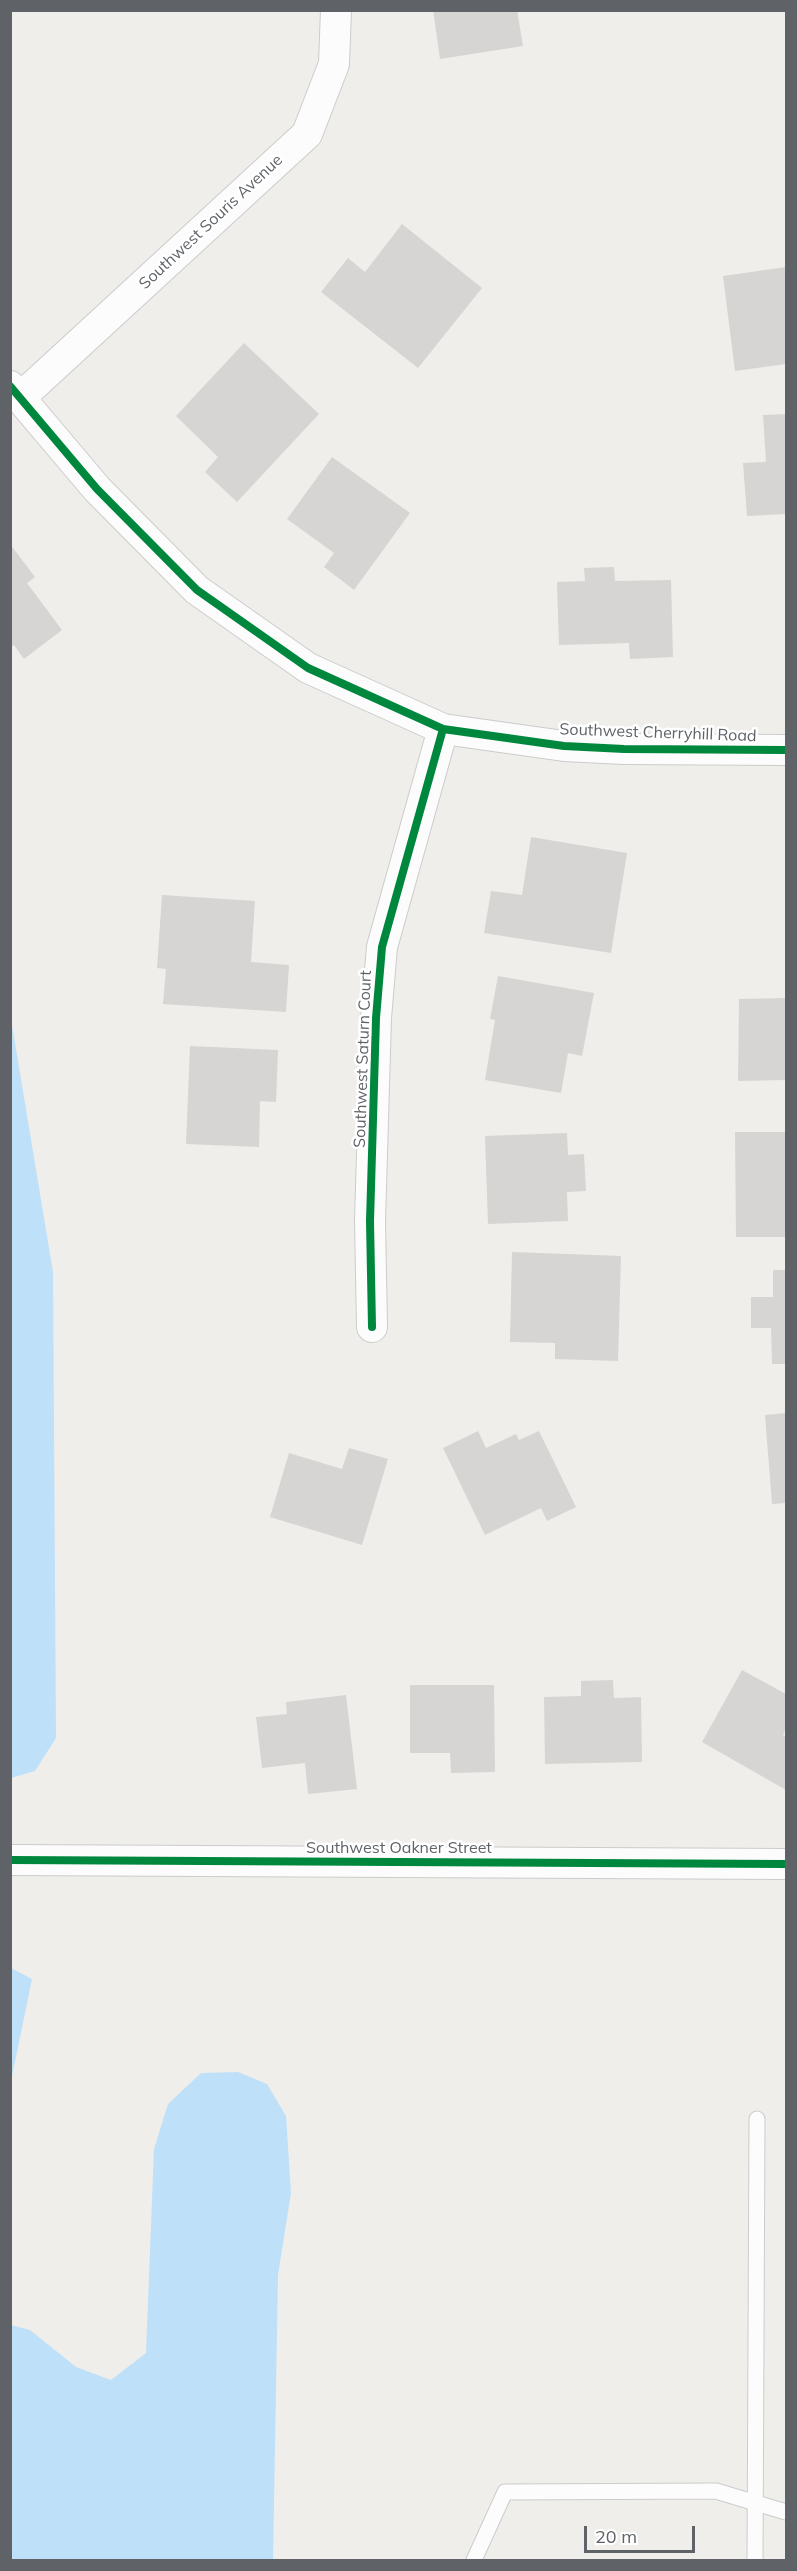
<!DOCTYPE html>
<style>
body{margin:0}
#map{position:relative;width:797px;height:2571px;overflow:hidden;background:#efeeea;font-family:Mulish,sans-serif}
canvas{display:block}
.frame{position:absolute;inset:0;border:12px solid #5f6368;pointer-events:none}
.scale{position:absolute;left:584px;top:2526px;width:111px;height:27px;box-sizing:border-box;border:3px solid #5f6368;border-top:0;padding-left:8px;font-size:18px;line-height:21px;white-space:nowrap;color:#5f6368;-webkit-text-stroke:4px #fff;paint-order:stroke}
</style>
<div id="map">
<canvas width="797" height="2571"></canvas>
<div class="frame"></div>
<div class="scale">20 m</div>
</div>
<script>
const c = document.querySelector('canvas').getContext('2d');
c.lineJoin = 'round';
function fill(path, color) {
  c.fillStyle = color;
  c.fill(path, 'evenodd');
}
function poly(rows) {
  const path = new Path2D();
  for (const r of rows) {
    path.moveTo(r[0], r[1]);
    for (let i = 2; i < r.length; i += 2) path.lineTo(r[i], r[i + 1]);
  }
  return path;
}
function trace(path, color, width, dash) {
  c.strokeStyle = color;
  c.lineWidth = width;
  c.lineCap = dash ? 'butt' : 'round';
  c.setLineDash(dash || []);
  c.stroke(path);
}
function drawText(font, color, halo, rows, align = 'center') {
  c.font = font + ' Mulish,sans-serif';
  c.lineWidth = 5;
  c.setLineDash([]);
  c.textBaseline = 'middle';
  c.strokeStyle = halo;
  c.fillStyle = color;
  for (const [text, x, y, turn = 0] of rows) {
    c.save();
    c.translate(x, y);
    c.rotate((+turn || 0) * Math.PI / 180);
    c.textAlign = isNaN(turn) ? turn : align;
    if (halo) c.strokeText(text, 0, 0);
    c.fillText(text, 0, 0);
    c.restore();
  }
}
fill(poly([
 [10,1013,53,1272,56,1738,35,1771,11,1778],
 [11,1968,32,1979,11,2081,10,1968],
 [238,2072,267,2084,286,2116,291,2193,278,2275,273,2560,11,2560,11,2325,30,2330,76,2367,111,2380,146,2353,154,2149,168,2104,201,2073]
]), '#bfe0f9');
fill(poly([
 [433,10,517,10,523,46,440,59],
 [402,224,482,288,418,368,321,292,348,258,365,272],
 [786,267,786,364,735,371,723,276],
 [244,343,319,414,237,502,205,472,218,457,176,416],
 [786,414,786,514,747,516,743,463,766,462,763,415],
 [332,457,410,513,354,590,324,567,334,553,287,519],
 [10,544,35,577,27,583,62,630,24,659,14,645,10,647],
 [614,567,615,581,671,580,673,657,630,659,629,643,559,645,557,582,585,581,584,568],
 [531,837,627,853,611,953,484,933,491,891,522,895],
 [162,895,255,901,251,962,289,965,286,1012,163,1004,166,969,157,968],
 [498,976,594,993,582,1056,568,1053,561,1093,485,1080,495,1020,490,1019],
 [786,998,786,1080,738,1081,739,999],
 [190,1046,278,1050,276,1102,260,1101,259,1147,186,1144],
 [735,1132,786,1132,786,1237,736,1237],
 [567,1133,568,1155,584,1154,586,1191,567,1192,568,1221,488,1224,485,1136],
 [512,1252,621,1256,618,1361,555,1359,555,1343,510,1342],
 [773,1270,786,1270,786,1364,772,1364,771,1328,751,1328,751,1297,773,1297],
 [786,1413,786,1503,772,1504,765,1415],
 [478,1431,486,1448,516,1434,519,1440,539,1431,576,1507,547,1521,541,1508,485,1535,443,1448],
 [349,1448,388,1459,362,1545,270,1517,289,1453,342,1469],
 [742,1670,786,1694,786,1728,783,1735,786,1737,786,1790,702,1742],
 [613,1680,614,1698,641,1697,642,1762,545,1764,544,1697,581,1696,581,1681],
 [410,1685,494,1685,495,1772,451,1773,450,1753,410,1753],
 [346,1695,357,1789,308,1794,305,1763,262,1768,256,1717,287,1714,286,1702]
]), '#d6d5d3');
const lane = poly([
 [474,2560,505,2492,716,2491,786,2512],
 [755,2560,757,2119]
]);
const street = poly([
 [10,386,97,489,197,590,308,668,443,729,564,746,624,749,786,750],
 [21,397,307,134,334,64,336,10],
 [372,1327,370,1221,376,1018,382,947,443,729],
 [10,1860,786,1864]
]);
trace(lane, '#cbcccc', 17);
trace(street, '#cbcccc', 32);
trace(lane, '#fdfcfc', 15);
trace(street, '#fdfcfc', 30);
trace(poly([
 [10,386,97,489,197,590,308,668,443,729,564,746,624,749,786,750],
 [372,1327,370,1221,376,1018,382,947,443,729],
 [10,1860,786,1864]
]), '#00873e', 8);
drawText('16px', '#5f6368', '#fff', [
 ["Southwest Souris Avenue",211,222,-43],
 ["Southwest Cherryhill Road",658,733,2],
 ["Southwest Saturn Court",363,1059,-88],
 ["Southwest Oakner Street",399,1848]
]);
</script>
